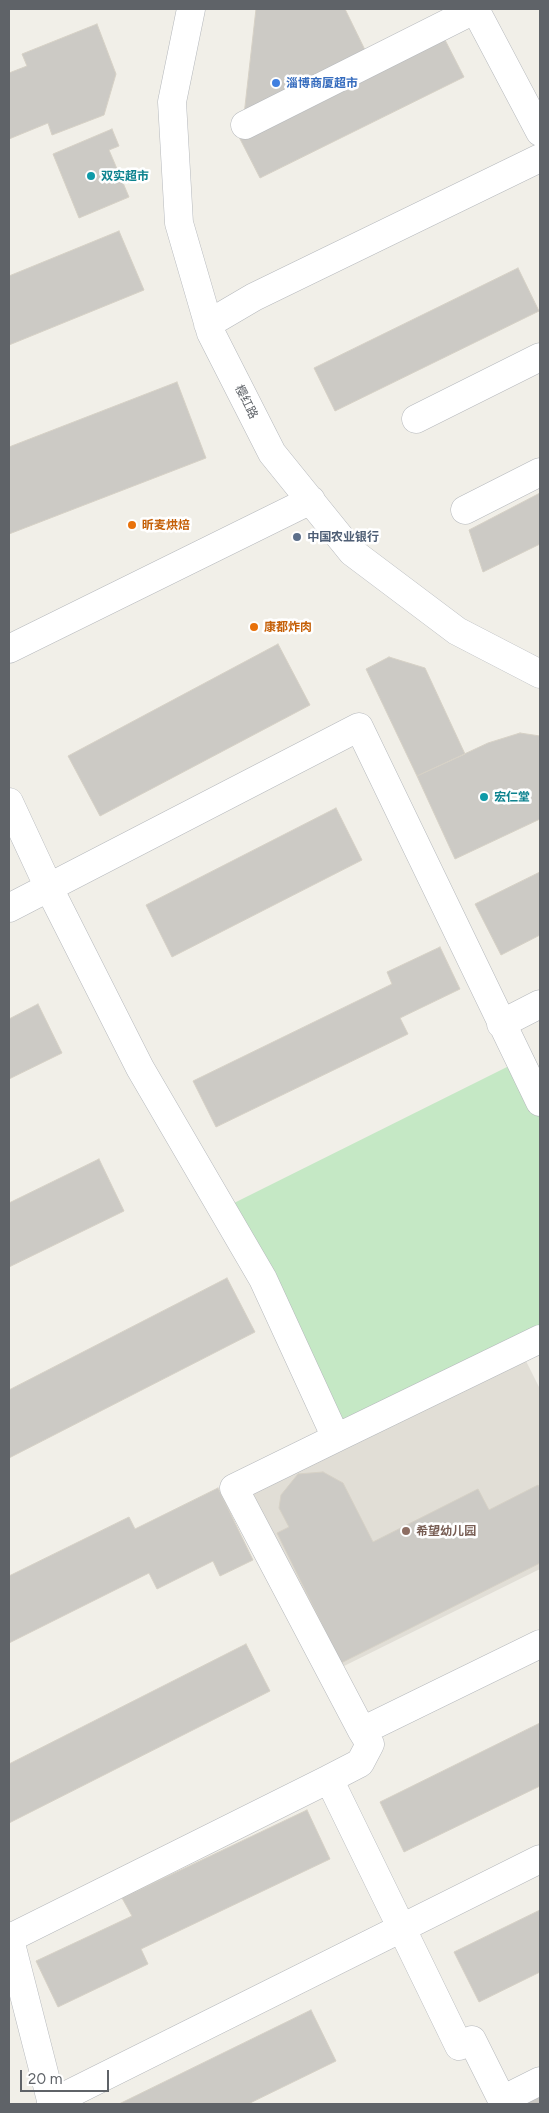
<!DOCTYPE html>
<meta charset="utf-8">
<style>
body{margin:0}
#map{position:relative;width:549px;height:2113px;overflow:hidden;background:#f1efe8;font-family:Figtree,sans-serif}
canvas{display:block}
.frame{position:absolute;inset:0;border:10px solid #5f6368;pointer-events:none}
.scale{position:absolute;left:20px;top:2070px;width:89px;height:22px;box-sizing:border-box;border:2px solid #5f6368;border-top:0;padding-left:6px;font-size:15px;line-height:18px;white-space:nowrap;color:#5f6368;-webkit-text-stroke:4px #fff;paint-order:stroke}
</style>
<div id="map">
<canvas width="549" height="2113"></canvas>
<div class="frame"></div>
<div class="scale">20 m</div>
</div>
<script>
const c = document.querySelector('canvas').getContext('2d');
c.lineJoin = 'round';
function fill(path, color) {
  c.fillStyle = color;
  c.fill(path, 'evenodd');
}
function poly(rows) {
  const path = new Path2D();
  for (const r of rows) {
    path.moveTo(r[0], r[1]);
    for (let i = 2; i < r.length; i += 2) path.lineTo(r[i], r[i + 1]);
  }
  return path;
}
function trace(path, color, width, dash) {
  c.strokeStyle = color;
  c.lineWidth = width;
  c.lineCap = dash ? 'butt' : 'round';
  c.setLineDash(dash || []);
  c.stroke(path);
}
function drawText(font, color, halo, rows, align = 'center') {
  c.font = font + ' Figtree,"Noto Sans SC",sans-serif';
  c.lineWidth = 5;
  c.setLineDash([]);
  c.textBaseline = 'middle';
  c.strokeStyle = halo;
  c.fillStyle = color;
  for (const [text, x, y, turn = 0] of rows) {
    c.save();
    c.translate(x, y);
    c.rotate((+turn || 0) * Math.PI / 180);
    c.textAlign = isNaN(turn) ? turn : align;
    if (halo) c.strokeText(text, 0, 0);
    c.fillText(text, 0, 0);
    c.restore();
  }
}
fill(poly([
 [525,1359,540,1389,540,1569,340,1668,253,1494]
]), '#e1ded6');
fill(poly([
 [519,1061,540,1102,540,1339,336,1438,222,1209]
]), '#c5e8c5');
const building = poly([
 [256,9,345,9,366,52,244,115,256,9],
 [97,24,116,74,104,115,52,135,48,123,9,139,9,73,27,66,22,54,97,24],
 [442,34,464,77,260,178,238,135,442,34],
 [112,129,119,146,109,150,129,197,79,218,53,154,112,129],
 [119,231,144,290,9,345,9,276,119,231],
 [518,268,539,311,335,411,314,368,518,268],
 [177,382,206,458,9,534,9,447,177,382],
 [540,493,540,544,483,572,469,530,540,493],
 [278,644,310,705,100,816,68,756,278,644],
 [389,657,425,668,465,754,417,776,366,669,389,657],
 [520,733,540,736,540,819,455,859,417,776,488,743,520,733],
 [336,808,362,860,172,957,146,905,336,808],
 [540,872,540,935,501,955,475,904,540,872],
 [440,947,460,989,400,1018,408,1034,216,1127,193,1081,392,984,387,972,440,947],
 [38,1004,62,1053,9,1079,9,1019,38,1004],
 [99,1159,124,1211,9,1267,9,1203,99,1159],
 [227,1278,255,1332,9,1458,9,1390,227,1278],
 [323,1472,343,1483,373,1542,478,1489,489,1510,538,1485,540,1488,540,1563,341,1663,277,1533,289,1527,279,1508,281,1495,298,1474,323,1472],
 [218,1488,253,1560,220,1576,213,1561,157,1589,149,1573,9,1643,9,1576,129,1517,135,1529,218,1488],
 [246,1644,270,1691,9,1823,9,1764,246,1644],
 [540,1723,540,1786,404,1852,380,1802,540,1723],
 [307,1810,330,1859,141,1949,148,1964,58,2007,36,1961,132,1916,122,1898,307,1810],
 [540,1910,540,1972,479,2002,454,1952,540,1910],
 [311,2010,336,2061,248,2104,119,2104,311,2010],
 [540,2093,540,2104,517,2104,540,2093]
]);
fill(building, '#cccac5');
trace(building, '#d6d1c6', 1);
const street = poly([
 [191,9,172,102,179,223,211,333,272,453,352,552,457,631,540,674],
 [475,9,540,132],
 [245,125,474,10],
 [208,324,254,297,540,158],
 [416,419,540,357],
 [465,510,540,472],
 [9,649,311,500],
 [9,802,49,888,140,1068,263,1279,336,1438,540,1339],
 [9,908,359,727,540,1102],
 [501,1024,540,1004],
 [336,1438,234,1488,362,1731,540,1644],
 [362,1731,370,1744,360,1763,329,1779,459,2046,472,2040,502,2100,540,2081],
 [9,1936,52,2104],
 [10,1938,329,1779],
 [51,2103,540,1859]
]);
trace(street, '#b5b8bc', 29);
trace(street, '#fff', 28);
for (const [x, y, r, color] of [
 [276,83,5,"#3f7fe0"],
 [91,176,5,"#0f9aa8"],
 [132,525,5,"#e8710a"],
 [297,537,5,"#5c6f8a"],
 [254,627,5,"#e8710a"],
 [484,797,5,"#0f9aa8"],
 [406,1531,5,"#8d6e63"]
]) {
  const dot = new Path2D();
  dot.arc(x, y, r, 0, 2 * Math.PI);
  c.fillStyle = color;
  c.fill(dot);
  trace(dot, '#fff', 2);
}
drawText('bold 12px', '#366cbe', '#fff', [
 ["淄博商厦超市",286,83]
], 'left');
drawText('bold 12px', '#0d838f', '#fff', [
 ["双实超市",101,176],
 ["宏仁堂",494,797]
], 'left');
drawText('12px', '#5f6368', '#fff', [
 ["樱红路",246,402,63]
]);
drawText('bold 12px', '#c56008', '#fff', [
 ["昕麦烘焙",142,525],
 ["康都炸肉",264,627]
], 'left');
drawText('bold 12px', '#4e5e75', '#fff', [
 ["中国农业银行",307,537]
], 'left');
drawText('bold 12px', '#785e54', '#fff', [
 ["希望幼儿园",416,1531]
], 'left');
</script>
